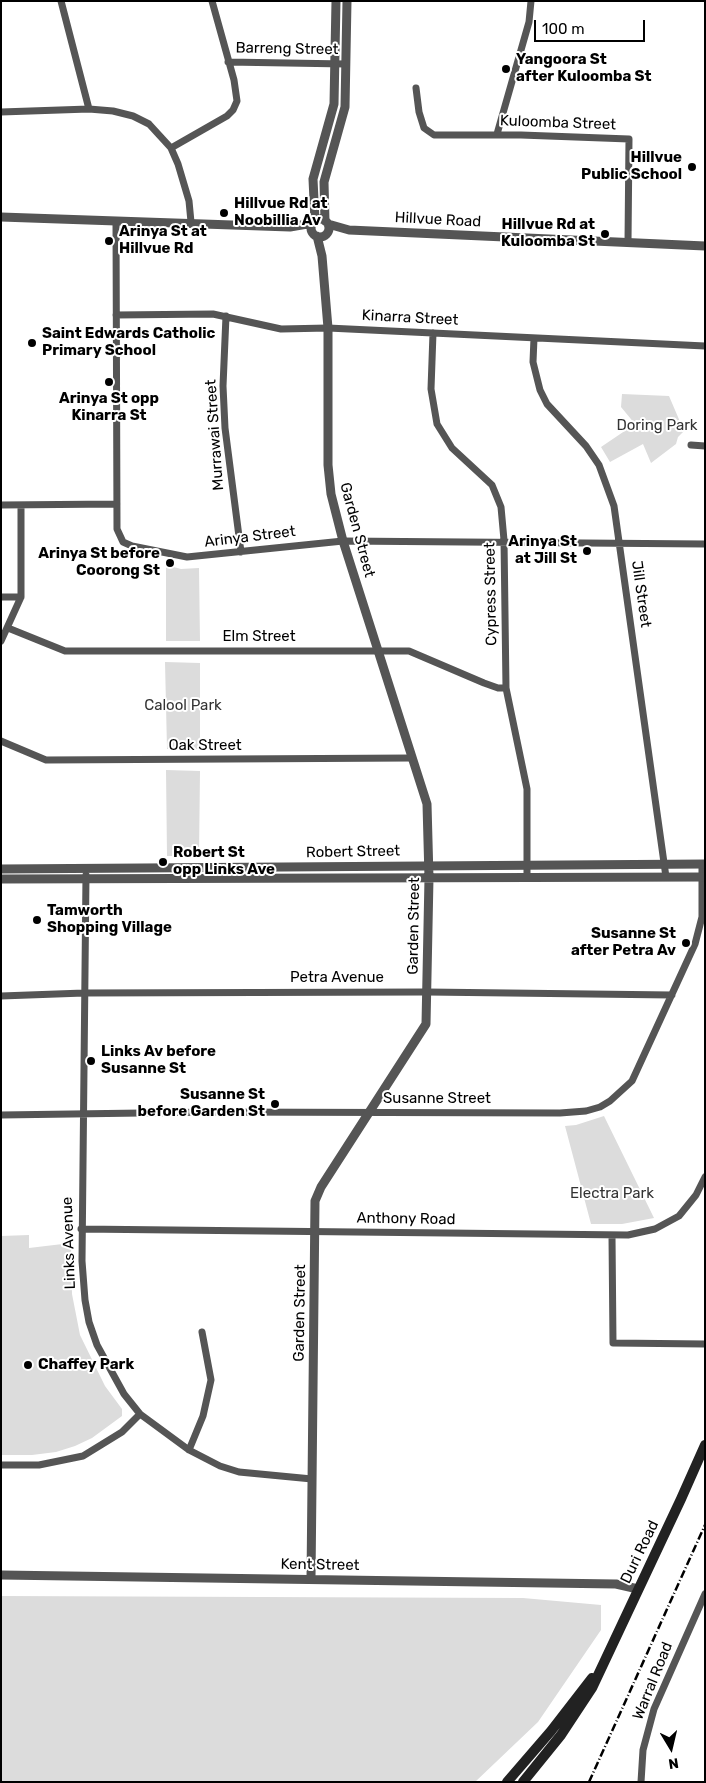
<!DOCTYPE html>
<style>
body{margin:0}
#map{position:relative;width:706px;height:1783px;overflow:hidden;background:#fff;font-family:Rubik,sans-serif}
canvas{display:block}
.frame{position:absolute;inset:0;border:2px solid #000;pointer-events:none}
.north{position:absolute;left:646px;top:1723px;width:50px;height:50px;-webkit-text-stroke:4px #fff;paint-order:stroke;rotate:171deg;font-size:14px;font-weight:700;line-height:20px;text-align:center;color:#000}
.north::after{content:'';display:block;margin:auto;width:18px;height:22px;background:#000;clip-path:polygon(50% 0,100% 100%,50% 72%,0 100%)}
.scale{position:absolute;left:534px;top:20px;width:111px;height:22px;box-sizing:border-box;border:2px solid #000;border-top:0;padding-left:6px;font-size:15px;line-height:18px;white-space:nowrap;color:#000;-webkit-text-stroke:4px #fff;paint-order:stroke}
</style>
<div id="map">
<canvas width="706" height="1783"></canvas>
<div class="frame"></div>
<div class="north">N</div>
<div class="scale">100 m</div>
</div>
<script>
const c = document.querySelector('canvas').getContext('2d');
c.lineJoin = 'round';
function fill(path, color) {
  c.fillStyle = color;
  c.fill(path, 'evenodd');
}
function poly(rows) {
  const path = new Path2D();
  for (const r of rows) {
    if (r.length === 3) {
      path.moveTo(r[0] + r[2], r[1]);
      path.arc(r[0], r[1], r[2], 0, 2 * Math.PI);
      continue;
    }
    path.moveTo(r[0], r[1]);
    for (let i = 2; i < r.length; i += 2) path.lineTo(r[i], r[i + 1]);
  }
  return path;
}
function trace(path, color, width, dash) {
  c.strokeStyle = color;
  c.lineWidth = width;
  c.lineCap = dash ? 'butt' : 'round';
  c.setLineDash(dash || []);
  c.stroke(path);
}
function drawText(font, color, halo, rows, align = 'center') {
  c.font = font + ' Rubik,sans-serif';
  c.lineWidth = 4;
  c.setLineDash([]);
  c.textBaseline = 'middle';
  c.strokeStyle = halo;
  c.fillStyle = color;
  for (const [text, x, y, turn = 0] of rows) {
    c.save();
    c.translate(x, y);
    c.rotate((+turn || 0) * Math.PI / 180);
    c.textAlign = isNaN(turn) ? turn : align;
    if (halo) c.strokeText(text, 0, 0);
    c.fillText(text, 0, 0);
    c.restore();
  }
}
fill(poly([
 [622,394,669,396,684,431,678,437,676,444,651,463,643,444,610,462,601,447,635,424,621,407],
 [166,565,181,569,199,568,200,641,166,641],
 [165,662,200,663,200,749,167,749],
 [166,770,200,771,199,856,167,856],
 [604,1116,654,1218,622,1224,591,1224,565,1126,576,1125],
 [29,1235,29,1248,71,1243,72,1294,80,1335,105,1386,122,1409,122,1416,92,1438,75,1446,56,1452,32,1455,1,1455,1,1236],
 [1,1596,523,1598,601,1605,601,1630,538,1722,475,1782,1,1782]
]), '#dcdcdc');
trace(poly([
 [61,1,89,109],
 [228,62,346,64],
 [416,88,419,112,424,128,434,135,521,135,629,139,628,242],
 [1,112,89,109,113,111,133,116,149,124,171,148,178,164,189,201,191,222],
 [497,134,529,22,531,1],
 [171,148,227,116,233,110,237,101,234,80,212,1],
 [116,221,117,529,123,542,132,546,187,557,343,541,705,544],
 [116,315,213,314,281,329,328,328,705,346],
 [226,316,223,386,225,428,241,552],
 [433,333,431,389,437,424,452,448,492,485,501,507,504,540,506,688,527,789,527,878],
 [534,338,533,362,540,390,547,404,586,446,599,465,614,506,666,877],
 [691,445,705,446],
 [1,505,117,504],
 [1,597,21,597],
 [8,628,65,651,409,651,484,683,498,688,506,688],
 [1,641,21,597,21,505],
 [1,741,46,760,412,758],
 [86,875,82,1261,85,1300,89,1322,97,1345,124,1394,140,1414,189,1450,220,1466,239,1472,312,1479],
 [1,996,84,993,427,992,672,995],
 [1,1115,213,1112,560,1113,586,1111,600,1107,610,1101,632,1081,695,944,702,917,702,865],
 [81,1229,628,1235,655,1229,679,1216,696,1195,705,1177],
 [612,1236,613,1343,705,1344],
 [189,1450,203,1416,211,1380,202,1332],
 [1,1465,39,1465,83,1456,122,1432,140,1414],
 [641,1782,643,1750,654,1709,705,1594]
]), '#555', 7);
trace(poly([
 [1,217,290,227,313,223],
 [320,228,9],
 [315,221,313,179,334,104,336,1],
 [325,221,324,182,345,107,347,1],
 [328,224,349,230,705,246],
 [1,869,705,864],
 [1,879,705,877],
 [1,1575,616,1584,638,1589],
 [311,1578,315,1201,321,1187,426,1024,429,878,427,804,343,541,331,494,328,465,328,328,322,256,317,236]
]), '#555', 9);
trace(poly([
 [507,1782,551,1731,592,1678],
 [523,1782,561,1735,592,1688,681,1499,705,1445]
]), '#222', 10);
trace(poly([
 [589,1782,705,1525]
]), '#000', 2.5, [8, 2.5, 1, 2.5]);
for (const [x, y, r, color] of [
 [506,69,5,"#000"],
 [692,167,5,"#000"],
 [224,213,5,"#000"],
 [605,234,5,"#000"],
 [109,241,5,"#000"],
 [32,343,5,"#000"],
 [109,382,5,"#000"],
 [587,551,5,"#000"],
 [170,563,5,"#000"],
 [163,862,5,"#000"],
 [37,920,5,"#000"],
 [686,943,5,"#000"],
 [91,1061,5,"#000"],
 [275,1104,5,"#000"],
 [28,1365,5,"#000"]
]) {
  const dot = new Path2D();
  dot.arc(x, y, r, 0, 2 * Math.PI);
  c.fillStyle = color;
  c.fill(dot);
  trace(dot, '#fff', 2);
}
drawText('15px', '#000', '#fff', [
 ["Barreng Street",287,49,1],
 ["Kuloomba Street",558,123,2],
 ["Hillvue Road",438,220,3],
 ["Kinarra Street",410,318,3],
 ["Murrawai Street",215,435,-94],
 ["Garden Street",357,530,75],
 ["Arinya Street",250,537,-7],
 ["Cypress Street",491,594,-91],
 ["Jill Street",641,594,82],
 ["Elm Street",259,637],
 ["Oak Street",205,746],
 ["Robert Street",353,852,-1],
 ["Garden Street",414,926,-89],
 ["Petra Avenue",337,978],
 ["Susanne Street",437,1099],
 ["Anthony Road",406,1219,1],
 ["Links Avenue",69,1243,-92],
 ["Garden Street",300,1313,-89],
 ["Duri Road",640,1552,-64],
 ["Kent Street",320,1565,1],
 ["Warral Road",653,1681,-68]
]);
drawText('bold 15px', '#000', '#fff', [
 ["Yangoora St",516,60],
 ["after Kuloomba St",516,77],
 ["Hillvue",682,158,"right"],
 ["Public School",682,175,"right"],
 ["Hillvue Rd at",234,204],
 ["Noobillia Av",234,221],
 ["Hillvue Rd at",595,225,"right"],
 ["Kuloomba St",595,242,"right"],
 ["Arinya St at",119,232],
 ["Hillvue Rd",119,249],
 ["Saint Edwards Catholic",42,334],
 ["Primary School",42,351],
 ["Arinya St opp",109,399,"center"],
 ["Kinarra St",109,416,"center"],
 ["Arinya St",577,542,"right"],
 ["at Jill St",577,559,"right"],
 ["Arinya St before",160,554,"right"],
 ["Coorong St",160,571,"right"],
 ["Robert St",173,853],
 ["opp Links Ave",173,870],
 ["Tamworth",47,911],
 ["Shopping Village",47,928],
 ["Susanne St",676,934,"right"],
 ["after Petra Av",676,951,"right"],
 ["Links Av before",101,1052],
 ["Susanne St",101,1069],
 ["Susanne St",265,1095,"right"],
 ["before Garden St",265,1112,"right"],
 ["Chaffey Park",38,1365]
], 'left');
drawText('15px', '#333', '#fff', [
 ["Doring Park",657,426],
 ["Calool Park",183,706],
 ["Electra Park",612,1194]
]);
</script>
